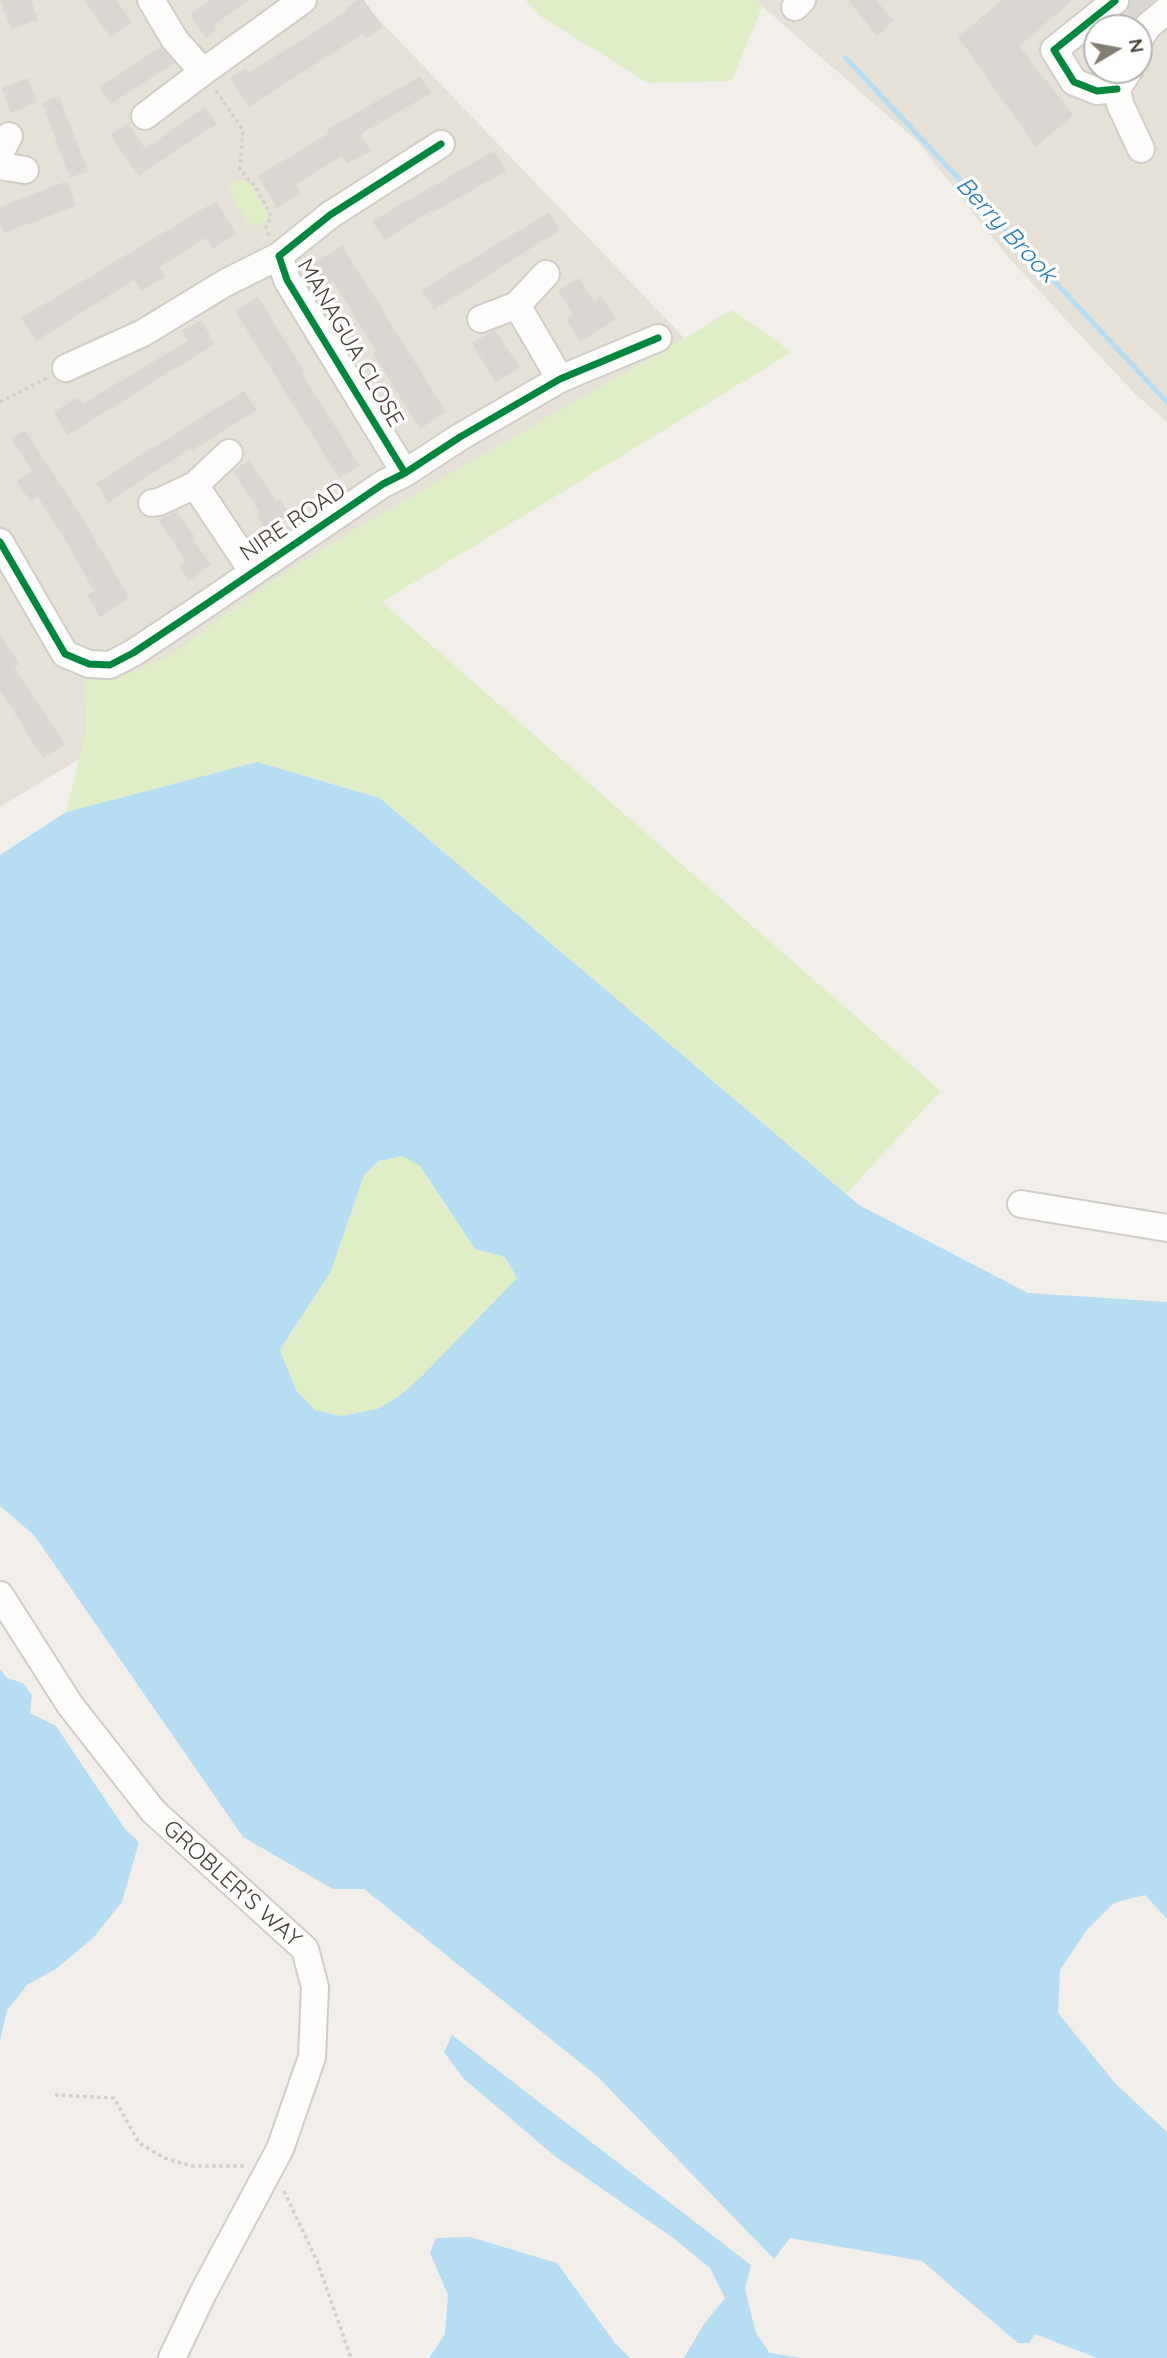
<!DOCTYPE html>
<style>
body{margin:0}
#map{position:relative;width:1167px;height:2358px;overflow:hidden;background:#f2efea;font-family:Quicksand,sans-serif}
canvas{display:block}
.north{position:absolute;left:1083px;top:14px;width:70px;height:70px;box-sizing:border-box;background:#fff;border:2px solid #b6b3ae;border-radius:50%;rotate:80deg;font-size:19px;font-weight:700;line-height:28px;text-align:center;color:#494035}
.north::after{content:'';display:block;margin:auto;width:24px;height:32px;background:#847d74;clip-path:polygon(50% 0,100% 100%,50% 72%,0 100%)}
</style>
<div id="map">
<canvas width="1167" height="2358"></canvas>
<div class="north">N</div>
</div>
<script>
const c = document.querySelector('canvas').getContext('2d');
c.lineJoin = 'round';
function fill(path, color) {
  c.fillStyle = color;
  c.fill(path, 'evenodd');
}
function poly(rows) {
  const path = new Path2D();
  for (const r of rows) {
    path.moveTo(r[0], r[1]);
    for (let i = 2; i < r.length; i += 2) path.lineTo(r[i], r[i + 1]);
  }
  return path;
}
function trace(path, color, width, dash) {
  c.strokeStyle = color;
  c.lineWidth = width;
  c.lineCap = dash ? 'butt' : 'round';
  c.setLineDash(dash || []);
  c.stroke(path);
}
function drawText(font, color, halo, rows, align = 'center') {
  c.font = font + ' Quicksand,sans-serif';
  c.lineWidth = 7;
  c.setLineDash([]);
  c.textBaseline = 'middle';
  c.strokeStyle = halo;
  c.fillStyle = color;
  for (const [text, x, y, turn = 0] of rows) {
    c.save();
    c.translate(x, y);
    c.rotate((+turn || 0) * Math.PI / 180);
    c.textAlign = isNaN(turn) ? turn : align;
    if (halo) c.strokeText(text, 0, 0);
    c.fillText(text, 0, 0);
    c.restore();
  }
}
fill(poly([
 [0,0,360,0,718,373,0,807],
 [755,0,1167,0,1167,422,1134,393,1007,256,918,142],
 [1097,28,1139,28,1139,70,1097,70]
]), '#e6e1d7');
fill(poly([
 [525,0,755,0,762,7,732,81,648,83,540,16],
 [239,180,247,181,267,212,267,219,259,226,252,226,246,219,230,193,231,185],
 [732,310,792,352,382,602,941,1091,846,1194,380,798,257,762,66,812,86,730,85,679,108,680,132,672,170,655,273,580,357,528],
 [402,1155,420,1166,447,1209,505,1257,517,1278,419,1379,398,1397,377,1409,341,1416,314,1410,296,1390,280,1350,296,1327,348,1219,364,1175,379,1161]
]), '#e0eec8');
fill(poly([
 [257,762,380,798,859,1205,1028,1293,1167,1302,1167,1919,1145,1895,1114,1903,1087,1930,1060,1970,1058,2013,1115,2083,1167,2132,1167,2358,1097,2358,1035,2334,1029,2343,1018,2343,922,2261,790,2238,774,2259,598,2077,364,1889,333,1889,243,1837,34,1535,0,1506,0,855,66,812],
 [402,1156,420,1166,475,1249,505,1257,517,1278,419,1379,398,1397,377,1409,341,1416,315,1410,296,1390,280,1350,331,1271,364,1175,379,1161],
 [0,1669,7,1678,23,1683,32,1695,30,1713,56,1726,125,1829,139,1842,122,1902,93,1938,56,1969,28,1984,7,2010,0,2041],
 [452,2035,751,2265,745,2289,756,2333,770,2353,801,2358,684,2358,704,2324,725,2298,710,2268,672,2237,556,2157,464,2079,444,2052],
 [470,2237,557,2263,615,2343,630,2358,429,2358,445,2334,448,2295,430,2253,436,2238]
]), '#b7ddf3');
trace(poly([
 [846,58,1167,402]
]), '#b7ddf3', 5);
fill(poly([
 [0,0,31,0,38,20,11,29],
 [84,0,116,0,132,22,111,38],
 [210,0,249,0,214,25,217,30,206,38,190,15],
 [357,0,364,0,383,27,366,39,362,34,249,107,230,78,246,68,249,73,347,11,345,8],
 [848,0,876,0,894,21,877,36],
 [1002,0,1073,0,1019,46,1073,115,1036,147,958,37],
 [1130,0,1154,0,1133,20,1127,11],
 [161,47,174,63,111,104,99,87],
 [420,76,431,93,361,134,371,151,347,164,342,156,296,184,301,193,277,208,258,176,329,133,327,130],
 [28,78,37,102,11,113,2,88],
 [59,96,88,171,70,178,42,103],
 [205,107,217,124,139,176,110,135,128,123,145,149],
 [494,151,506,171,432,213,431,211,384,240,372,221],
 [67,181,76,206,4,233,0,223,0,207],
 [216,201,236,234,213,249,206,238,159,267,165,277,141,291,134,280,36,341,21,318],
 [549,212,560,230,434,310,422,290],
 [342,245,446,412,420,429,373,353,376,351,333,281,325,285,312,264],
 [579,278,594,301,602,296,616,319,580,342,566,319,573,315,558,291],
 [258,297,304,371,301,372,360,466,339,478,235,311],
 [201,320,215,344,68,435,54,412,78,397,82,404,188,341,182,331],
 [495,330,520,368,496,383,472,343],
 [244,391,257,410,191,451,190,449,108,503,96,483],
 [25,430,84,520,129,598,100,617,87,595,94,591,72,552,38,497,30,502,17,481,32,471,11,439],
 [249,460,276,501,280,499,290,515,266,530,256,514,259,512,233,471],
 [177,511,195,537,193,539,211,565,189,581,179,566,186,561,158,520],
 [0,634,19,664,14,667,65,744,43,758,0,690]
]), '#dad6d1');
const minor = poly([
 [151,0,175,40,203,72,303,0],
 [1115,1,1054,50,1074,82,1097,91,1117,89],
 [795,7,802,0],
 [1139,40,1148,26,1167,10],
 [1129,70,1117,89,1120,104,1141,149],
 [145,116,203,72],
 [0,153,9,136],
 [0,166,25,170],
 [546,274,517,305,560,379],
 [481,319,517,305],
 [66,368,143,333,225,283,279,256],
 [229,453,195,485,253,572],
 [405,473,287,280,279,256,330,215,441,144],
 [152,503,159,502,195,485],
 [0,542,65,654,89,664,110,665,133,653,205,605,383,484,405,473,460,437,560,379,658,338],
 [1021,1204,1167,1228],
 [0,1595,70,1705,153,1811,305,1949,315,1987,312,2057,280,2149,203,2293,172,2358]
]);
trace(minor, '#d0cdc7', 30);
trace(poly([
 [216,91,243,130,240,170,255,186,271,215,266,228,270,237],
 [0,402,49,377],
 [55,2095,114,2098,139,2143,164,2158,192,2166,247,2166],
 [284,2191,317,2261,351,2358]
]), '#d2cfca', 3.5, [3.5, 3.5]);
trace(minor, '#fdfdfc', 26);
trace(poly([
 [1115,1,1054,50,1074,82,1097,91,1117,89],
 [405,473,287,280,279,256,330,215,441,144],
 [0,542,65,654,89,664,110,665,133,653,205,605,383,484,405,473,460,437,560,379,658,338]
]), '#00873e', 7);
drawText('23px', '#494035', '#fff', [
 ["MANAGUA CLOSE",350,343,60],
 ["NIRE ROAD",293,522,-34],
 ["GROBLER'S WAY",232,1884,42]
]);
drawText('italic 24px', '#237cb5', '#fff', [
 ["Berry Brook",1006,230,47]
]);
</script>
